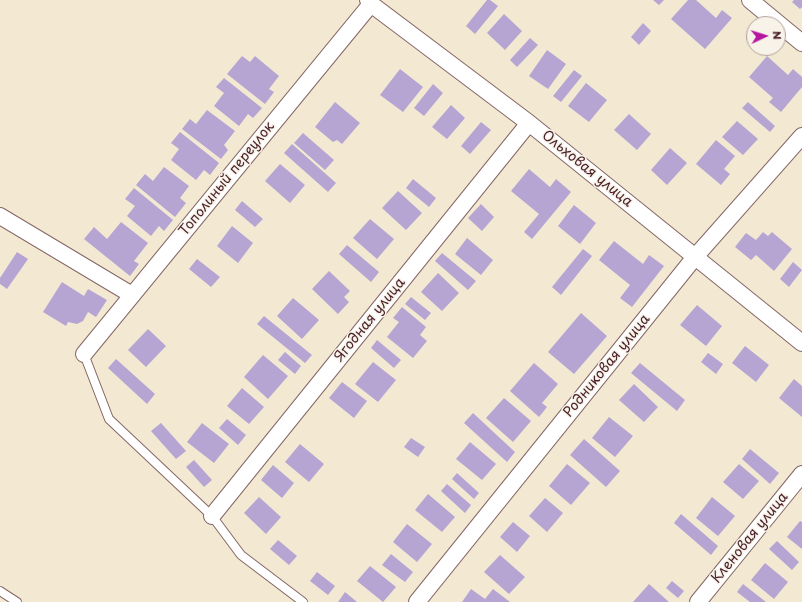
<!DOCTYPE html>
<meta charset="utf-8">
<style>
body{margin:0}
#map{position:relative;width:802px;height:602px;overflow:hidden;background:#f3e9d3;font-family:"Playpen Sans",sans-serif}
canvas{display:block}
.north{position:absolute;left:746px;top:16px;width:40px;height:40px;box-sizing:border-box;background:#f7f3e8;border:1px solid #b29e9c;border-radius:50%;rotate:86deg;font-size:11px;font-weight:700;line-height:16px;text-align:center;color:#4a1f2b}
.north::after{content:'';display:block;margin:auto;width:14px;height:18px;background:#b5179e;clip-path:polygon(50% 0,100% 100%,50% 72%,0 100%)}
</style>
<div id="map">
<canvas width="802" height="602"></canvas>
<div class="north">N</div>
</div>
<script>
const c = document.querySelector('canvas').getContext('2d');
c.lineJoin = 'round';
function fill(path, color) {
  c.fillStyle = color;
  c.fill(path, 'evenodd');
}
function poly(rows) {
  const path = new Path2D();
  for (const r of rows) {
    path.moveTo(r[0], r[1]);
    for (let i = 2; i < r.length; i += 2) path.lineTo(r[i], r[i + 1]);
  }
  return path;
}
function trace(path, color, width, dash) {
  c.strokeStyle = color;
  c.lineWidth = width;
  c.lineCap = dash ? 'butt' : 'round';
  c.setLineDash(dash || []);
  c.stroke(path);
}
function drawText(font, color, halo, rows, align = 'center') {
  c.font = font + ' "Playpen Sans",sans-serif';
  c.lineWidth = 3;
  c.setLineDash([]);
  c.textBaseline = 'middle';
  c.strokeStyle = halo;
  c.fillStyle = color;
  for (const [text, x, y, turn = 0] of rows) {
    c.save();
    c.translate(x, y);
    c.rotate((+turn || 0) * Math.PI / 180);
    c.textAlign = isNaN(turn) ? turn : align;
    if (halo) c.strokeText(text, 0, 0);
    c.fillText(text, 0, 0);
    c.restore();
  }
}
fill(poly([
 [487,0,490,0,498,6,475,34,466,26],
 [653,0,664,0,659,5],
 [688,0,696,0,716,18,722,10,732,18,705,49,671,19],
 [794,0,802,0,802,7,800,9,792,2],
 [504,14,522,31,505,50,487,33],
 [643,23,651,31,639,45,631,37],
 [530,38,538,45,517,67,510,60],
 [547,50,566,64,548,89,529,76],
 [242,56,250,62,255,56,279,76,269,89,274,92,265,104,227,74],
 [767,56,788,75,793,69,802,77,802,87,781,112,769,102,773,98,749,77],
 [400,69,423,87,403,112,380,95],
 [574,70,582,76,561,102,553,96],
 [224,78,262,108,253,118,248,114,239,126,214,106,224,93,216,87],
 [586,83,607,100,589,122,568,106],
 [433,84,443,93,424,116,414,108],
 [335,102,360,123,342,144,337,140,333,142,315,127],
 [748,102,775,126,770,132,742,108],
 [451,105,465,118,447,139,432,127],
 [207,110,235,131,224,145,228,150,221,159,182,129,190,119,196,124],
 [629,114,651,134,637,150,614,130],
 [737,121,758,139,743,155,722,137],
 [481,122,491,130,470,154,461,146],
 [180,132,219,163,210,175,204,170,196,180,171,160,179,149,171,143],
 [303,133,334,160,325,170,294,143],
 [716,140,735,156,724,169,730,174,721,185,696,164],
 [292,144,336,183,328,192,284,153],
 [670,148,687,163,667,185,651,170],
 [280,164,305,185,290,203,265,181],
 [164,167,189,186,180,198,186,203,175,217,136,185,145,174,153,181],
 [529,169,550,187,556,179,571,192,532,239,524,232,539,214,511,191],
 [413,179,436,198,429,207,406,188],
 [134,188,173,220,164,231,159,226,151,236,127,216,135,206,125,199],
 [398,191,422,213,406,230,382,208],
 [242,201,263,219,255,227,235,210],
 [481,204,494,217,482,231,468,218],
 [574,205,596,223,580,244,558,226],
 [370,219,394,239,377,259,353,238],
 [121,222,148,243,134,261,139,264,130,276,84,239,94,227,107,239],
 [232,226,253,243,238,263,217,246],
 [763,232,768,236,772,232,792,249,774,271,756,255,751,260,735,247,746,233,756,240],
 [467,238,493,260,481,275,455,254],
 [614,241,643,264,649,255,664,266,632,307,620,298,630,285,599,260],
 [347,245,379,272,371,282,339,254],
 [583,249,592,256,561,295,552,287],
 [17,252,28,259,7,289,0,284,0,278],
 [442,253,476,281,468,290,435,261],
 [197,259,220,277,211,287,189,269],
 [793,262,802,270,789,287,780,279],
 [329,271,350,291,344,297,349,302,338,314,312,289],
 [438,273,459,293,442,311,421,292],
 [62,282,84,296,88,289,107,300,96,317,88,312,83,321,77,324,68,322,66,326,43,312],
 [411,297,431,313,425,320,405,304],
 [293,298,319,320,302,339,277,316],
 [697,305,722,326,706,346,680,325],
 [402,307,426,327,420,335,427,341,413,358,387,337,399,322,393,318],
 [581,313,607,336,574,374,548,352],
 [264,316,312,355,305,363,257,324],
 [148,329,166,346,146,367,128,350],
 [377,340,401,360,394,368,371,348],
 [745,346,769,365,756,382,732,363],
 [285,352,301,366,295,374,278,360],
 [708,353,723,364,716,374,701,362],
 [263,355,288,376,268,399,244,377],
 [116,359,155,394,147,404,108,368],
 [373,362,396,380,378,402,355,384],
 [534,363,558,384,542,403,547,407,539,417,510,391],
 [640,363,685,400,677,411,631,373],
 [794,379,802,386,802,417,779,398],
 [342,382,367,401,354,418,329,398],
 [634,384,658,407,644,422,619,400],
 [242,388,264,407,249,424,227,406],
 [504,398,531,421,513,442,486,418],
 [473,413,515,452,507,462,464,423],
 [609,417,633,436,615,457,592,438],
 [227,419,246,435,238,445,219,428],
 [161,423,186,451,176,459,151,431],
 [202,423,229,444,214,463,187,442],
 [411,438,425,447,418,457,404,447],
 [584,439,620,471,606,487,570,455],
 [470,442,496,464,482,480,456,459],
 [300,444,324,464,309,482,285,462],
 [750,449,779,473,770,484,742,459],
 [194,460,212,480,204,487,186,467],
 [567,464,590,483,571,505,549,486],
 [739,464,759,481,743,499,723,482],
 [273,465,294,483,282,498,261,480],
 [457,473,479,493,474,499,452,479],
 [447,484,471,505,465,513,441,491],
 [428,494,455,517,442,532,415,510],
 [259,497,281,517,266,534,244,513],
 [712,497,735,516,718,536,696,518],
 [545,498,563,513,547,532,529,516],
 [681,514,718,546,711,555,674,523],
 [800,521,802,522,802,549,787,537],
 [513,522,530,536,517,552,500,537],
 [407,524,432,544,417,562,393,542],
 [278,540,297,556,289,565,270,549],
 [777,541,799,562,792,570,769,549],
 [391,554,413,572,405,582,382,565],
 [500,555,525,577,509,594,484,572],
 [765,563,788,582,774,599,751,580],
 [370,566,396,587,383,602,357,581],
 [317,572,335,586,328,595,310,581],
 [672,581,684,591,678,598,666,588],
 [649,584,669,602,633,602],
 [743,584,766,602,750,602,737,592],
 [471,589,485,599,493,589,510,602,462,602],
 [345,592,357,602,338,602]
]), '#b6a4d2');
const service = poly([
 [84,354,109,419,212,516,241,555,303,602],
 [0,591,17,602]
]);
const minor = poly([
 [368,0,371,4,529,123,802,343],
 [750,0,802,43],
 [0,216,132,295],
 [84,354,371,4],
 [212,516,529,123],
 [417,602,695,257,802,136],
 [698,602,802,474]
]);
trace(service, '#856666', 10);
trace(minor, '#856666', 18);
trace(service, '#fff', 8);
trace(minor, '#fff', 16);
drawText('14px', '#4a1f2b', '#f7f3e8', [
 ["Ольховая улица",587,169,39],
 ["Тополиный переулок",227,179,-51],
 ["Ягодная улица",370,320,-51],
 ["Родниковая улица",607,366,-51],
 ["Кленовая улица",750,538,-51]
]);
</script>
